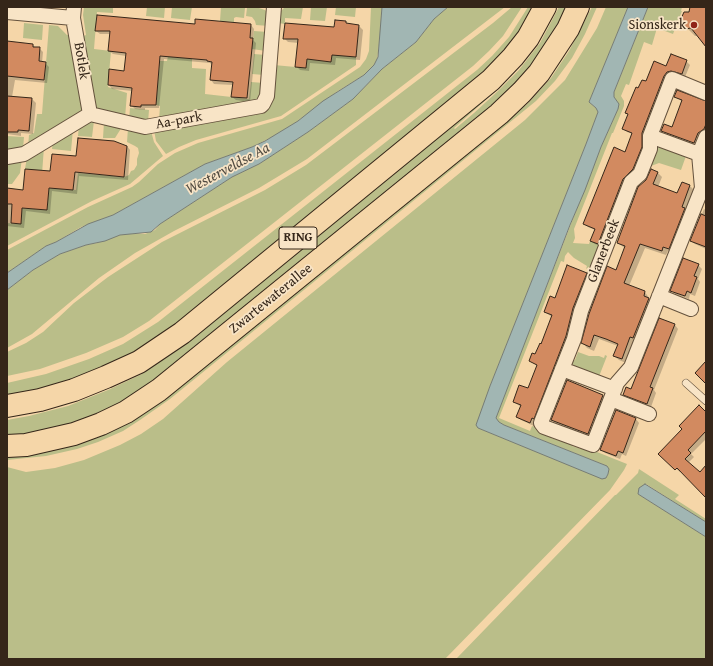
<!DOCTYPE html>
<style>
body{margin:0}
#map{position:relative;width:713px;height:666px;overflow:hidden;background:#f5d6a8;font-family:"Gentium Book Plus",serif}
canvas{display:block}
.frame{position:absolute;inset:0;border:8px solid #352619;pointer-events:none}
</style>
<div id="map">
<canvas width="713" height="666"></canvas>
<div class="frame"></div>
</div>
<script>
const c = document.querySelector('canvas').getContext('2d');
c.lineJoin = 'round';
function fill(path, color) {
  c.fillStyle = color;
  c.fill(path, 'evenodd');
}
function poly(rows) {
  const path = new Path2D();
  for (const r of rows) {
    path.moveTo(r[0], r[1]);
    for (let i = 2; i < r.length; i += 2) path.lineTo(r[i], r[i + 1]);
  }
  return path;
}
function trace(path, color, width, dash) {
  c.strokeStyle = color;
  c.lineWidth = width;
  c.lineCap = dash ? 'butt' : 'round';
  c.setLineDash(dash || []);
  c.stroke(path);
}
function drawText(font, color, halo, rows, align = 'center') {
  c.font = font + ' "Gentium Book Plus",serif';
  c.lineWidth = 3.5;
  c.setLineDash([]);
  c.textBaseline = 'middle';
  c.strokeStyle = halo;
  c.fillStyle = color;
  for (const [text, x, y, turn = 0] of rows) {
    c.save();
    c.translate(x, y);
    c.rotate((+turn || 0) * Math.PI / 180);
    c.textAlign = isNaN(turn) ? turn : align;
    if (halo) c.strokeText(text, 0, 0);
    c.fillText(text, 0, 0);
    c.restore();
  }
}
fill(poly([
 [84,7,113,7,113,13,97,12,94,49,111,51,108,85,108,87,127,93,125,118,103,113,94,107,81,37,86,35,83,15],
 [147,7,165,7,164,18,146,16],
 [172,7,192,7,190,20,171,18],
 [221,7,245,8,244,18,236,17,234,18,234,22,220,21],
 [285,7,303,7,301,19,285,18,285,24,278,23,281,11],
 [311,7,327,7,325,21,310,20],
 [336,7,356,7,355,17,335,15],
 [371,7,382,7,381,32,377,60,374,65,364,75,338,91,298,121,274,136,252,147,205,164,113,215,81,227,56,242,46,246,7,273,7,250,88,207,132,187,139,182,158,164,175,153,198,143,282,119,360,67,366,59,369,51],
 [448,7,505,7,307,159,259,188,174,231,135,253,99,278,32,334,7,348,7,290,33,270,60,254,86,245,97,243,120,235,128,233,145,234,155,230,160,224,232,177,259,164,308,132,353,99,382,69,416,42,434,19],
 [512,7,522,7,503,36,489,51,473,66,149,321,123,337,86,353,40,369,7,376,7,352,26,343,43,332,74,303,108,277,162,242,265,190,306,165,493,23],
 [528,7,538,7,500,62,181,324,120,364,7,400,7,383,46,374,89,359,123,344,158,322,477,70,492,56,509,37],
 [552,7,557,7,547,28,529,55,497,90,454,128,455,129,474,113,498,91,519,70,540,43,559,7,572,7,524,80,155,384,97,419,7,439,7,420,29,416,68,406,108,390,142,374,141,371,93,389,482,96],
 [585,7,590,7,577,34,562,60,550,77,524,105,525,106,528,103,551,78,569,51,592,7,597,7,585,34,572,58,555,81,536,101,170,399,140,420,123,431,98,442,77,449,46,456,7,460,7,452,78,439,435,174],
 [606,7,628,7,589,102,597,109,598,112,586,144,490,386,478,428,601,478,606,478,608,474,609,469,607,466,504,425,497,421,496,416,601,147,618,109,617,102,614,97,614,92,648,7,682,7,681,11,682,11,673,34,657,28,652,45,644,42,629,85,626,84,621,96,624,101,624,106,613,133,612,133,574,229,575,238,573,243,589,244,590,241,601,245,594,263,586,269,587,266,574,258,568,252,565,256,564,262,561,261,499,418,530,431,532,426,552,434,551,438,560,441,562,438,573,442,572,446,581,449,582,446,627,464,624,470,610,490,445,659,7,659,7,467,26,472,55,468,84,460,120,445,141,434,163,419,227,362,525,120,565,80,597,28],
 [247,8,259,8,265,10,267,12,269,26,256,25,255,21,252,17,246,16],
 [24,23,43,25,42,40,23,38],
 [49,25,58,26,67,35,72,34,82,109,80,112,28,147,29,135,34,133,37,114,42,114],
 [254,31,268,32,266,51,252,49],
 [254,54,266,55,264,75,252,74],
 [332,54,356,57,356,65,281,116,196,140,179,147,166,154,156,141,154,130,265,111,269,108,271,103,274,65,306,68,307,59,331,62],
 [168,56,192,58,192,68,206,69,205,94,249,99,251,82,264,83,259,101,159,120,160,106,156,105,160,61,167,61],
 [130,108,149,110,148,122,129,119],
 [94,121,92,137,78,136,79,125],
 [104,122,122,127,115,138,103,138],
 [128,128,151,131,154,142,163,156,130,184,92,201,7,246,7,223,21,224,22,208,47,210,49,188,76,190,78,173,124,177,129,175,131,171,134,170,137,165,137,159,139,153,138,148,135,146,127,142],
 [73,129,71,151,52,149,53,141],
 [7,136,24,137,23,149,7,152],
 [661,146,686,156,681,170,659,163,651,166,647,164,653,149],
 [44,147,42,174,25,169,27,157],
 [22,158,20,173,12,184,7,184,7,161],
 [578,352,589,356,599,356,604,358,605,355,607,356,598,379,575,370,572,361,575,360],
 [639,469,679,495,675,499,706,519,706,522,646,484,638,494,706,537,706,659,456,659,615,495,616,495,638,473]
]), '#babe89');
const water = poly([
 [382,7,448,7,434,19,416,42,382,69,353,99,308,132,259,164,232,177,160,224,151,232,120,235,105,241,86,245,60,254,33,270,7,290,7,273,46,246,56,242,88,224,113,215,205,164,252,147,265,141,298,121,323,101,364,75,374,65,378,57,382,7],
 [628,7,648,7,614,92,614,97,619,104,618,109,601,147,585,190,570,225,496,418,499,422,504,425,607,466,609,469,608,474,606,478,602,479,478,428,476,425,490,386,586,144,598,112,596,108,589,102,628,7],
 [645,484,706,522,706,537,638,494,639,488,645,484]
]);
fill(water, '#a1b6b3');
trace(water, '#767c75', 1);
fill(poly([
 [691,7,706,7,706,46,698,36,695,36,687,28],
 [345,22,348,25,359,26,363,30,360,60,336,58,335,65,310,63,309,71,300,70,296,66,299,43,288,42,284,38,335,28],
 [196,25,251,25,254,29,253,40,256,43,250,102,236,100,232,97,233,85,214,84,211,80,212,65,210,63,164,59,159,108,145,108,145,110,135,109,131,105,133,91,112,89,109,85,125,72,126,56,113,54,109,51,110,34,100,34,96,31],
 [7,42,33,45,36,48,39,48,43,52,42,63,45,63,49,67,47,83,15,80,12,97,32,99,36,103,33,134,21,133,21,136,7,134],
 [686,61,690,65,685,77,675,74,645,151,602,247,595,244,591,241,595,230,588,227,584,224,625,153,633,134,627,132,624,128,629,115,626,113,639,89,646,83,666,67],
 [675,97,706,102,706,133,698,146,666,134,662,131,672,129,683,102],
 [127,146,130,150,128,180,79,176,77,194,52,191,50,214,26,211,24,228,7,226,7,189,24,191,77,157],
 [658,173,662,177,658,187,678,195,682,183,690,186,694,190,674,253,668,251,666,255,645,248,629,286,645,292,653,304,626,363,619,360,614,356,618,346,599,339,594,351,587,348,583,343,617,271,626,249,618,243],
 [704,209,706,210,706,249,695,244,691,241],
 [698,265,702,269,698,279,700,282,695,296,690,294,689,299,675,294,672,290],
 [586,274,590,278,569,340,534,426,521,420,517,417,521,407,514,402,528,390,538,366,530,361,536,355,541,345,552,317,545,312,556,299],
 [660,320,675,325,678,329,654,390,656,393,651,407,628,398,624,394,632,390],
 [568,381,603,396,606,399,592,437,556,424,552,420],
 [616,411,636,419,639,423,626,456,622,454,620,459,605,453,601,449],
 [706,413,706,439,691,454,694,457,688,463,700,474,706,468,706,497,681,471,680,472,660,454]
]), '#0003');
const building = poly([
 [690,7,706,7,706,47,691,28,686,29,680,21,684,12,689,12,690,7],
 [97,15,195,24,195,19,251,24,250,38,253,38,247,98,231,97,233,82,210,80,212,62,207,61,207,60,160,56,156,105,141,105,141,107,130,106,132,88,108,85,109,69,124,71,126,53,108,51,110,31,95,31,97,15],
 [335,20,346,21,346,23,359,25,356,57,332,55,331,62,307,59,306,68,295,67,298,39,283,39,285,23,334,27,335,20],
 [7,41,33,44,33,47,40,47,39,61,46,62,44,80,7,76,7,41],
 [671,54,687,60,682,74,671,71,667,72,664,76,642,133,642,147,633,169,623,179,598,244,590,241,595,229,583,224,614,147,625,152,632,133,622,129,628,114,625,113,636,87,638,88,642,80,646,81,654,61,666,66,671,54],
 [677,90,706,101,706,124,704,129,698,133,694,143,661,131,664,124,672,127,682,100,674,97,677,90],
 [7,96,32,98,29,131,18,130,18,132,7,132,7,96],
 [78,138,114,141,127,146,124,177,75,172,73,190,49,188,47,210,22,208,21,224,11,223,12,204,7,204,7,188,23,190,25,169,50,171,52,154,76,156,78,138],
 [651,169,658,172,653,184,677,193,682,182,690,185,682,207,685,208,669,249,663,247,662,251,640,244,624,283,645,291,644,296,649,298,633,338,630,337,622,359,613,356,618,344,606,339,594,335,590,347,581,343,589,314,607,266,616,270,625,246,617,243,638,187,646,180,651,169],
 [701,214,706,216,706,247,690,241,701,214],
 [683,258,699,264,694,276,697,277,691,293,687,291,685,296,670,291,683,258],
 [567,265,587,273,573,308,566,336,534,419,532,418,530,423,516,417,521,405,513,402,519,385,528,388,537,365,529,361,532,353,535,354,540,343,541,344,552,315,544,312,550,296,555,298,567,265],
 [659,318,675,324,650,387,653,388,647,404,623,395,626,387,631,389,659,318],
 [706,361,706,384,695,373,706,361],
 [567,380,603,395,588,434,551,420,567,380],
 [699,405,706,412,706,431,688,450,691,453,685,459,700,472,706,465,706,498,677,468,675,470,658,454,682,429,679,426,699,405],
 [616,410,636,418,623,453,618,451,616,456,600,450,616,410]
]);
fill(building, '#d28a60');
trace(building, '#352619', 1);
const service = poly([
 [686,383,706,401]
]);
const minor = poly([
 [74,7,73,18,90,114],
 [7,12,73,18],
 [706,93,672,79,650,136,650,149,640,174,631,182,581,311,574,339,542,420,541,423,544,427,593,445,617,383,631,367,702,188,699,154,706,137],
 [650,136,699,154],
 [7,157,24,154,90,114,145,127,261,106,263,104,267,96,274,7],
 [659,296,691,309],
 [562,369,615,389],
 [611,399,649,414]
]);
const primary = poly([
 [7,406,40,400,74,390,106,377,139,362,182,333,491,80,513,57,528,38,545,7],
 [7,446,26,445,74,434,101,424,126,412,159,390,499,114,522,92,539,73,568,29,578,7]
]);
trace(service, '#65523d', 8);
trace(minor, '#65523d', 16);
trace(primary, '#352619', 24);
trace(service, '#f8e4c6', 7);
trace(minor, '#f8e4c6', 14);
trace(primary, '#f5d6a8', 22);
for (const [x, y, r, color] of [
 [694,25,4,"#8f2418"]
]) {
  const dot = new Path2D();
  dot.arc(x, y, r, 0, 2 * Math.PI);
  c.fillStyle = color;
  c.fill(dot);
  trace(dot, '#f8e4c6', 1.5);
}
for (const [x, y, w] of [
 [298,238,38]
]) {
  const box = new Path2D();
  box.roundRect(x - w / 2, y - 11, w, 22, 3);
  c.fillStyle = '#f8e4c6';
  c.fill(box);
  trace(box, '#352619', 1);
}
drawText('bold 13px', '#352619', null, [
 ["RING",298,238]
]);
drawText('14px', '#352619', '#f8e4c6', [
 ["Sionskerk",686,25]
], 'right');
drawText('14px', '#352619', '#f8e4c6', [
 ["Botlek",81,61,81],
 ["Aa-park",179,121,-10],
 ["Glanerbeek",604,251,-69],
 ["Zwartewaterallee",271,299,-39]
]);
drawText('italic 15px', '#504a40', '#f8e4c6', [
 ["Westerveldse Aa",228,169,-28]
]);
</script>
